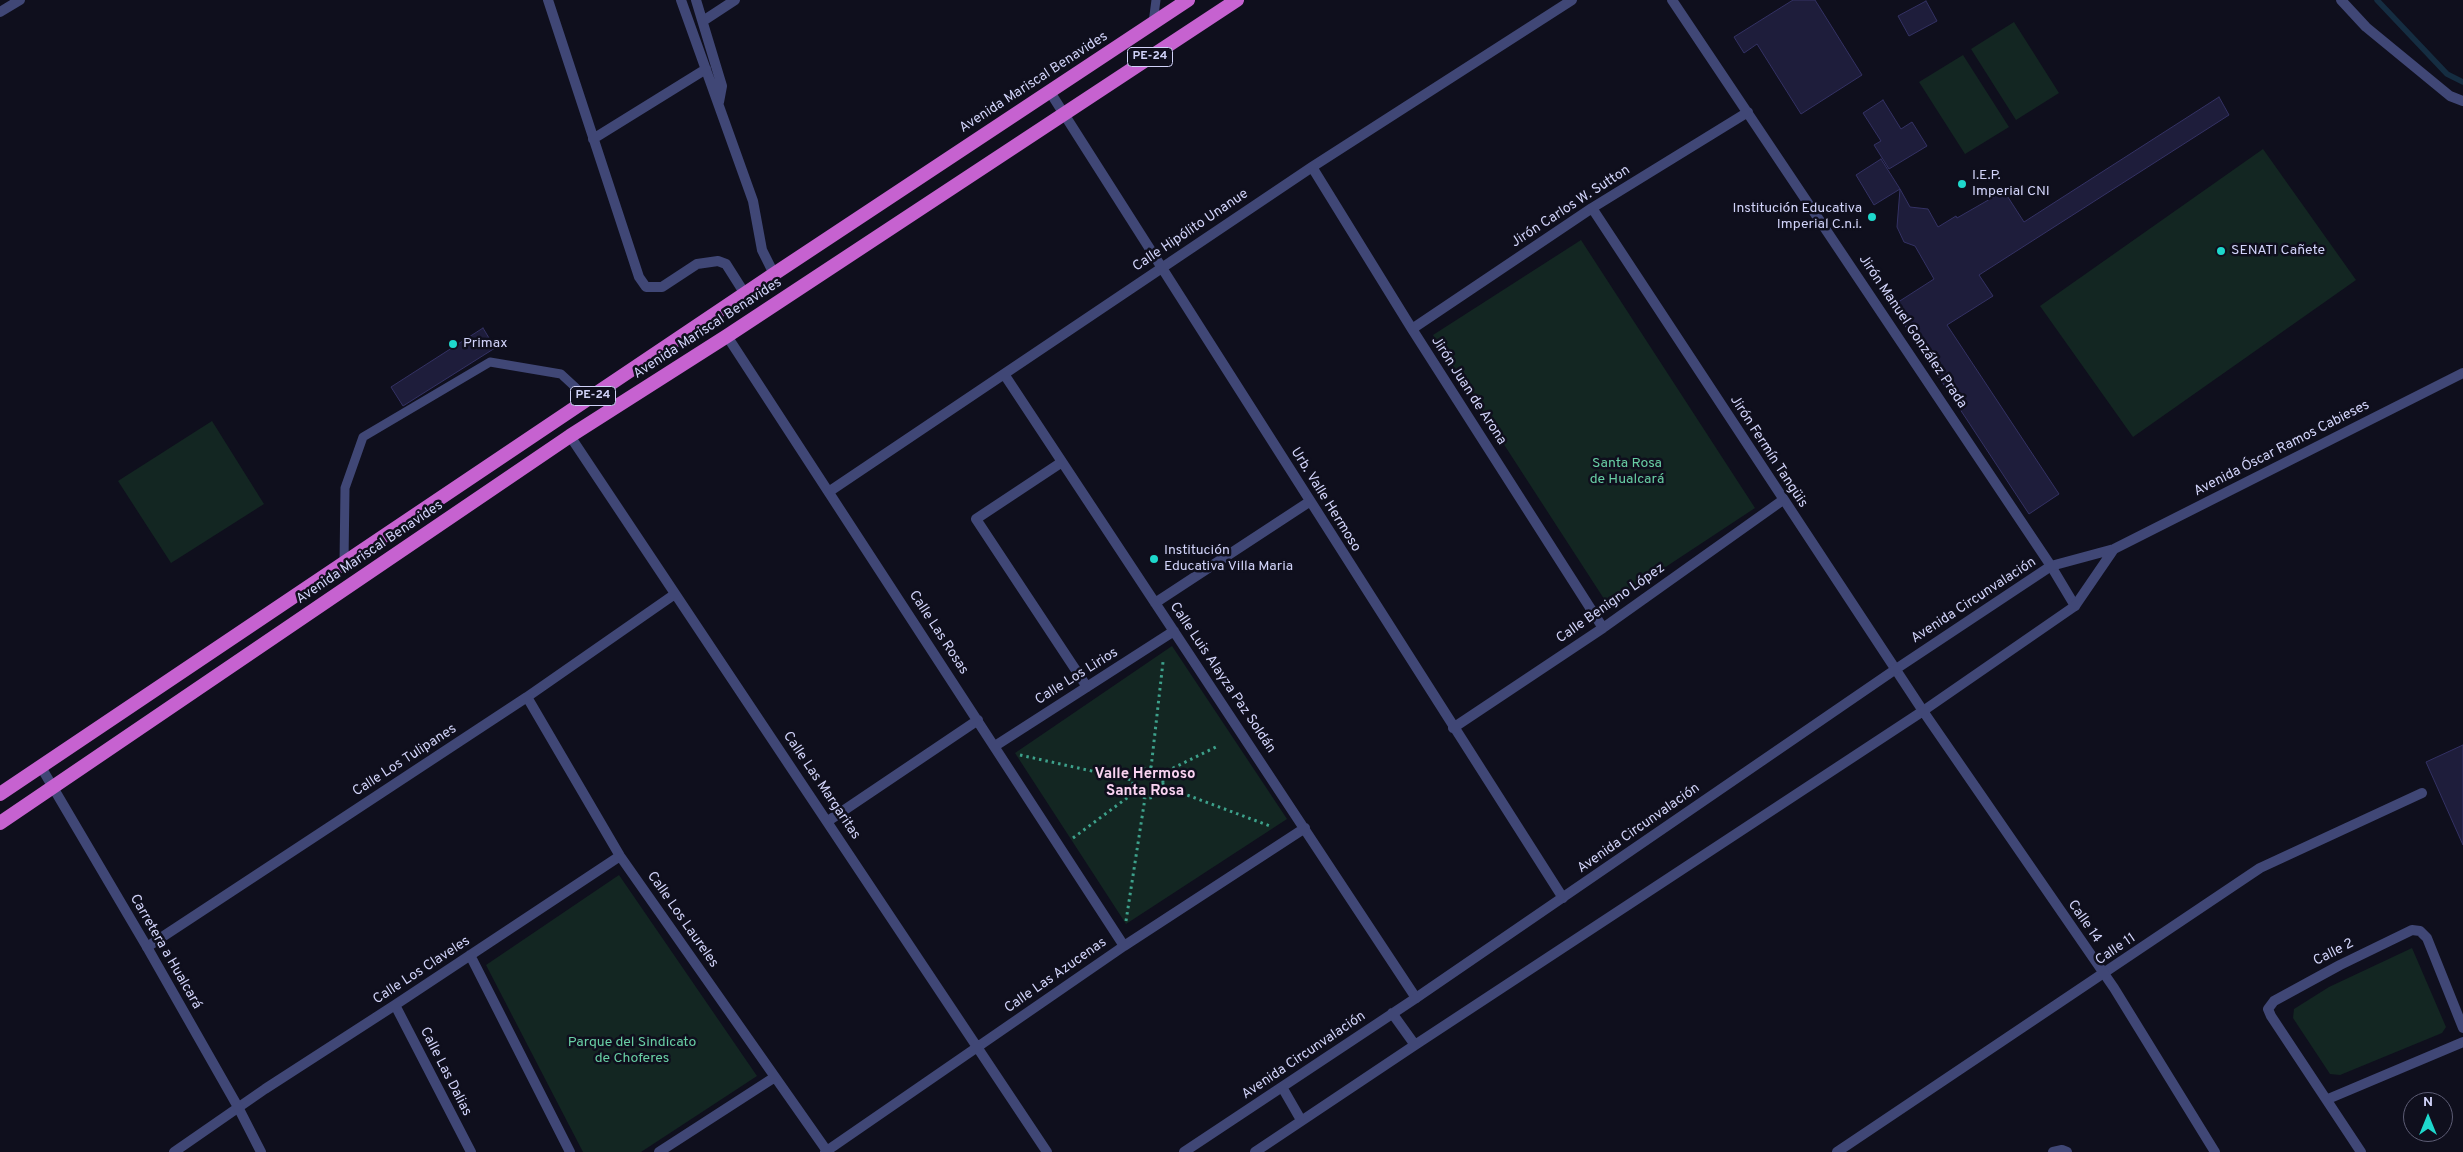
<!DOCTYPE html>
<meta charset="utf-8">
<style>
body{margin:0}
#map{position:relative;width:2463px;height:1152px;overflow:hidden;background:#0f0f1d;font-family:Overpass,sans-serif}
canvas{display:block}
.north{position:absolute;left:2403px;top:1092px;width:50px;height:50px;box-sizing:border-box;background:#0f0f1d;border:1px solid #5d5d75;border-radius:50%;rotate:0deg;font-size:14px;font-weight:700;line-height:20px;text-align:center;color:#d1d3f9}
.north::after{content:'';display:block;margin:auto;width:18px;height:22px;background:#1ed8cc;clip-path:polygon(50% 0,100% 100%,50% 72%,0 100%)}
</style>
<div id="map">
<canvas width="2463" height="1152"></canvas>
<div class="north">N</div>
</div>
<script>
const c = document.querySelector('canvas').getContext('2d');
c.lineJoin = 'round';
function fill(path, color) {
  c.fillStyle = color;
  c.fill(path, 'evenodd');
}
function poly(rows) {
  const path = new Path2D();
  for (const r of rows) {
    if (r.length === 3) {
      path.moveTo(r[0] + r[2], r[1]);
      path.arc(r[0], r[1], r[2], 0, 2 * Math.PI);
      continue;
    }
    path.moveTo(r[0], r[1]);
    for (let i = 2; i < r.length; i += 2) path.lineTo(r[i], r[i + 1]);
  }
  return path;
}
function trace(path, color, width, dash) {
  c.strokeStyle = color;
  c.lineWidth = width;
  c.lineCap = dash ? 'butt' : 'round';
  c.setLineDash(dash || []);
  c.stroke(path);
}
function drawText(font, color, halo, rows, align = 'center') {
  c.font = font + ' Overpass,sans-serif';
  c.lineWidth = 5;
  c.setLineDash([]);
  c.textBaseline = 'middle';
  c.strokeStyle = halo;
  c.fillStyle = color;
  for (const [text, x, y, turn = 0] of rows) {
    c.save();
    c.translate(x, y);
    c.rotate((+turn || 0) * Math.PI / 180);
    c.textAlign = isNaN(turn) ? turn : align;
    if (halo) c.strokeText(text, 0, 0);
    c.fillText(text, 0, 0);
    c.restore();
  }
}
fill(poly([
 [2014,22,2059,93,2016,120,1971,49],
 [1963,55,2009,127,1965,154,1919,82],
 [2263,149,2356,280,2133,437,2040,306],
 [1581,240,1755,508,1608,605,1433,335],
 [212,421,264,504,171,563,118,481],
 [1172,646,1287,819,1126,924,1015,753],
 [619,875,757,1076,641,1152,583,1152,486,965],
 [2412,948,2446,1027,2442,1033,2340,1075,2330,1074,2293,1018,2294,1009,2329,987]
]), '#132622');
trace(poly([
 [2377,0,2447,74,2463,82]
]), '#152d41', 5.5);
const building = poly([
 [1793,0,1815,0,1862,75,1801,114,1757,44,1744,53,1734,37,1793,0],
 [1926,1,1937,21,1909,36,1898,16,1926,1],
 [2219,97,2229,115,1979,275,1993,296,1947,325,2059,494,2029,514,1892,306,1934,279,1915,246,1904,242,1897,227,1900,189,1910,207,1928,209,1938,227,1956,216,1957,218,2004,191,2024,222,2219,97],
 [1883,100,1901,129,1912,122,1927,146,1889,169,1874,145,1881,141,1863,113,1883,100],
 [1881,159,1900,189,1874,205,1856,175,1881,159],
 [483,328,495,348,403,406,391,387,483,328],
 [2463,745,2463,845,2426,762,2463,745]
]);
fill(building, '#1e1d3b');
trace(building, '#343264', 1);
trace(poly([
 [1020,755,1132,780],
 [1148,783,15],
 [1151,768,1163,662],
 [1161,774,1218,746],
 [1163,786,1270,826],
 [1073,838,1135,792],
 [1126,921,1145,798]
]), '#3da18b', 3, [2.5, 4]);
trace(poly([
 [1153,23,1156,0],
 [344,563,345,488,363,437,490,362,561,374,588,399]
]), '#404776', 9);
trace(poly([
 [548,0,639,277,646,287,662,287,697,264,718,261,726,264,745,294],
 [681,0,753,201,762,250,774,274],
 [696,0,722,86,719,102],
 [1672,0,2051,566,2075,606],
 [2341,0,2366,27,2450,96,2463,101],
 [0,12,20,0],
 [703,21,735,0],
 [1050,92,1563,898],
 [593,139,706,69],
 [1312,167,1412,329,1603,628],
 [1592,208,1923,711],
 [1412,329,1592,208,1748,112],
 [727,336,1124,946],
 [1004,374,1416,998],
 [570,436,1047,1152],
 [1062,462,976,519,1087,687],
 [830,491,1312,167,1572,0],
 [1155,603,1309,502],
 [527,697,620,856,827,1151],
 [1453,728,1603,628,1783,500],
 [995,746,1174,631],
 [828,821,978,720],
 [147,947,527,697,675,594],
 [470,955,570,1152],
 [395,1005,471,1152],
 [2328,1099,2463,1042],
 [174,1152,265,1089,395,1005,620,856],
 [659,1152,775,1077],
 [825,1152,1124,946,1305,828],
 [1837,1152,2260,868,2422,793],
 [2053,1152,2062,1150,2067,1152],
 [2361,1152,2271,1016,2268,1009,2274,1001,2340,965,2412,930,2420,931,2427,938,2463,1028]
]), '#404776', 10);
trace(poly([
 [1923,711,2114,988,2215,1152],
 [41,767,147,947,238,1107,261,1152],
 [1392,1013,1415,1045],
 [1282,1087,1301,1120],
 [1184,1152,1416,998,1896,669,2051,566,2114,549,2463,373],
 [1255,1152,1415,1045,1923,711,2075,606,2114,549]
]), '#404776', 10);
trace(poly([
 [0,794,774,274,1188,0],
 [0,823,570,436,727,336,1237,0]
]), '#c662d0', 14);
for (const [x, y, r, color] of [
 [1962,184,5,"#1ed8cc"],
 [1872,217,5,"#1ed8cc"],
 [2221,251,5,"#1ed8cc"],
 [453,344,5,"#1ed8cc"],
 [1154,559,5,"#1ed8cc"]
]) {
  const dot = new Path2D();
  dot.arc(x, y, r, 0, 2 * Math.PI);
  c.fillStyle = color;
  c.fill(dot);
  trace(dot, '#0f0f1d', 2);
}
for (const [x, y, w] of [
 [1150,57,45],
 [593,396,45]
]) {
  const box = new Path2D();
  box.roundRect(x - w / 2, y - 9.5, w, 19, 4);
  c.fillStyle = '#0f0f1d';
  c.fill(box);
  trace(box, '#d1d3f9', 1);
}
drawText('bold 12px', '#d1d3f9', null, [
 ["PE-24",1150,57],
 ["PE-24",593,396]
]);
drawText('14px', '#d1d3f9', '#0f0f1d', [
 ["Avenida Mariscal Benavides",1034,83,-33],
 ["Jirón Carlos W. Sutton",1571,207,-33],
 ["Calle Hipólito Unanue",1191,231,-34],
 ["Avenida Mariscal Benavides",708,329,-33],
 ["Jirón Manuel González Prada",1912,332,56],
 ["Jirón Juan de Arona",1468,391,57],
 ["Avenida Óscar Ramos Cabieses",2282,449,-27],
 ["Jirón Fermín Tangüis",1768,452,57],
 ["Urb. Valle Hermoso",1325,500,58],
 ["Avenida Mariscal Benavides",370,553,-34],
 ["Avenida Circunvalación",1974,601,-33],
 ["Calle Benigno López",1611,604,-35],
 ["Calle Las Rosas",938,633,57],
 ["Calle Los Lirios",1077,677,-32],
 ["Calle Luis Alayza Paz Soldán",1222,678,56],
 ["Calle Los Tulipanes",405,761,-33],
 ["Calle Las Margaritas",821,786,56],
 ["Avenida Circunvalación",1639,829,-35],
 ["Calle Los Laureles",682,920,55],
 ["Calle 14",2084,922,55],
 ["Calle 11",2116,950,-34],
 ["Carretera a Hualcará",165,952,60],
 ["Calle 2",2334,953,-27],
 ["Calle Los Claveles",422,971,-33],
 ["Calle Las Azucenas",1056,976,-35],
 ["Avenida Circunvalación",1304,1056,-34],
 ["Calle Las Dalias",445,1072,63]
]);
drawText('14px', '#d1d3f9', '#0f0f1d', [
 ["I.E.P.",1972,176],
 ["Imperial CNI",1972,192],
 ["Institución Educativa",1862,209,"right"],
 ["Imperial C.n.i.",1862,225,"right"],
 ["SENATI Cañete",2231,251],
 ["Primax",463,344],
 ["Institución",1164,551],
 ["Educativa Villa Maria",1164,567]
], 'left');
drawText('14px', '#68cea4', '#0f0f1d', [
 ["Santa Rosa",1627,464],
 ["de Hualcará",1627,480],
 ["Parque del Sindicato",632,1043],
 ["de Choferes",632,1059]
]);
drawText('bold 15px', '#f9d3f1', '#0f0f1d', [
 ["Valle Hermoso",1145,775],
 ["Santa Rosa",1145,792]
]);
</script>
